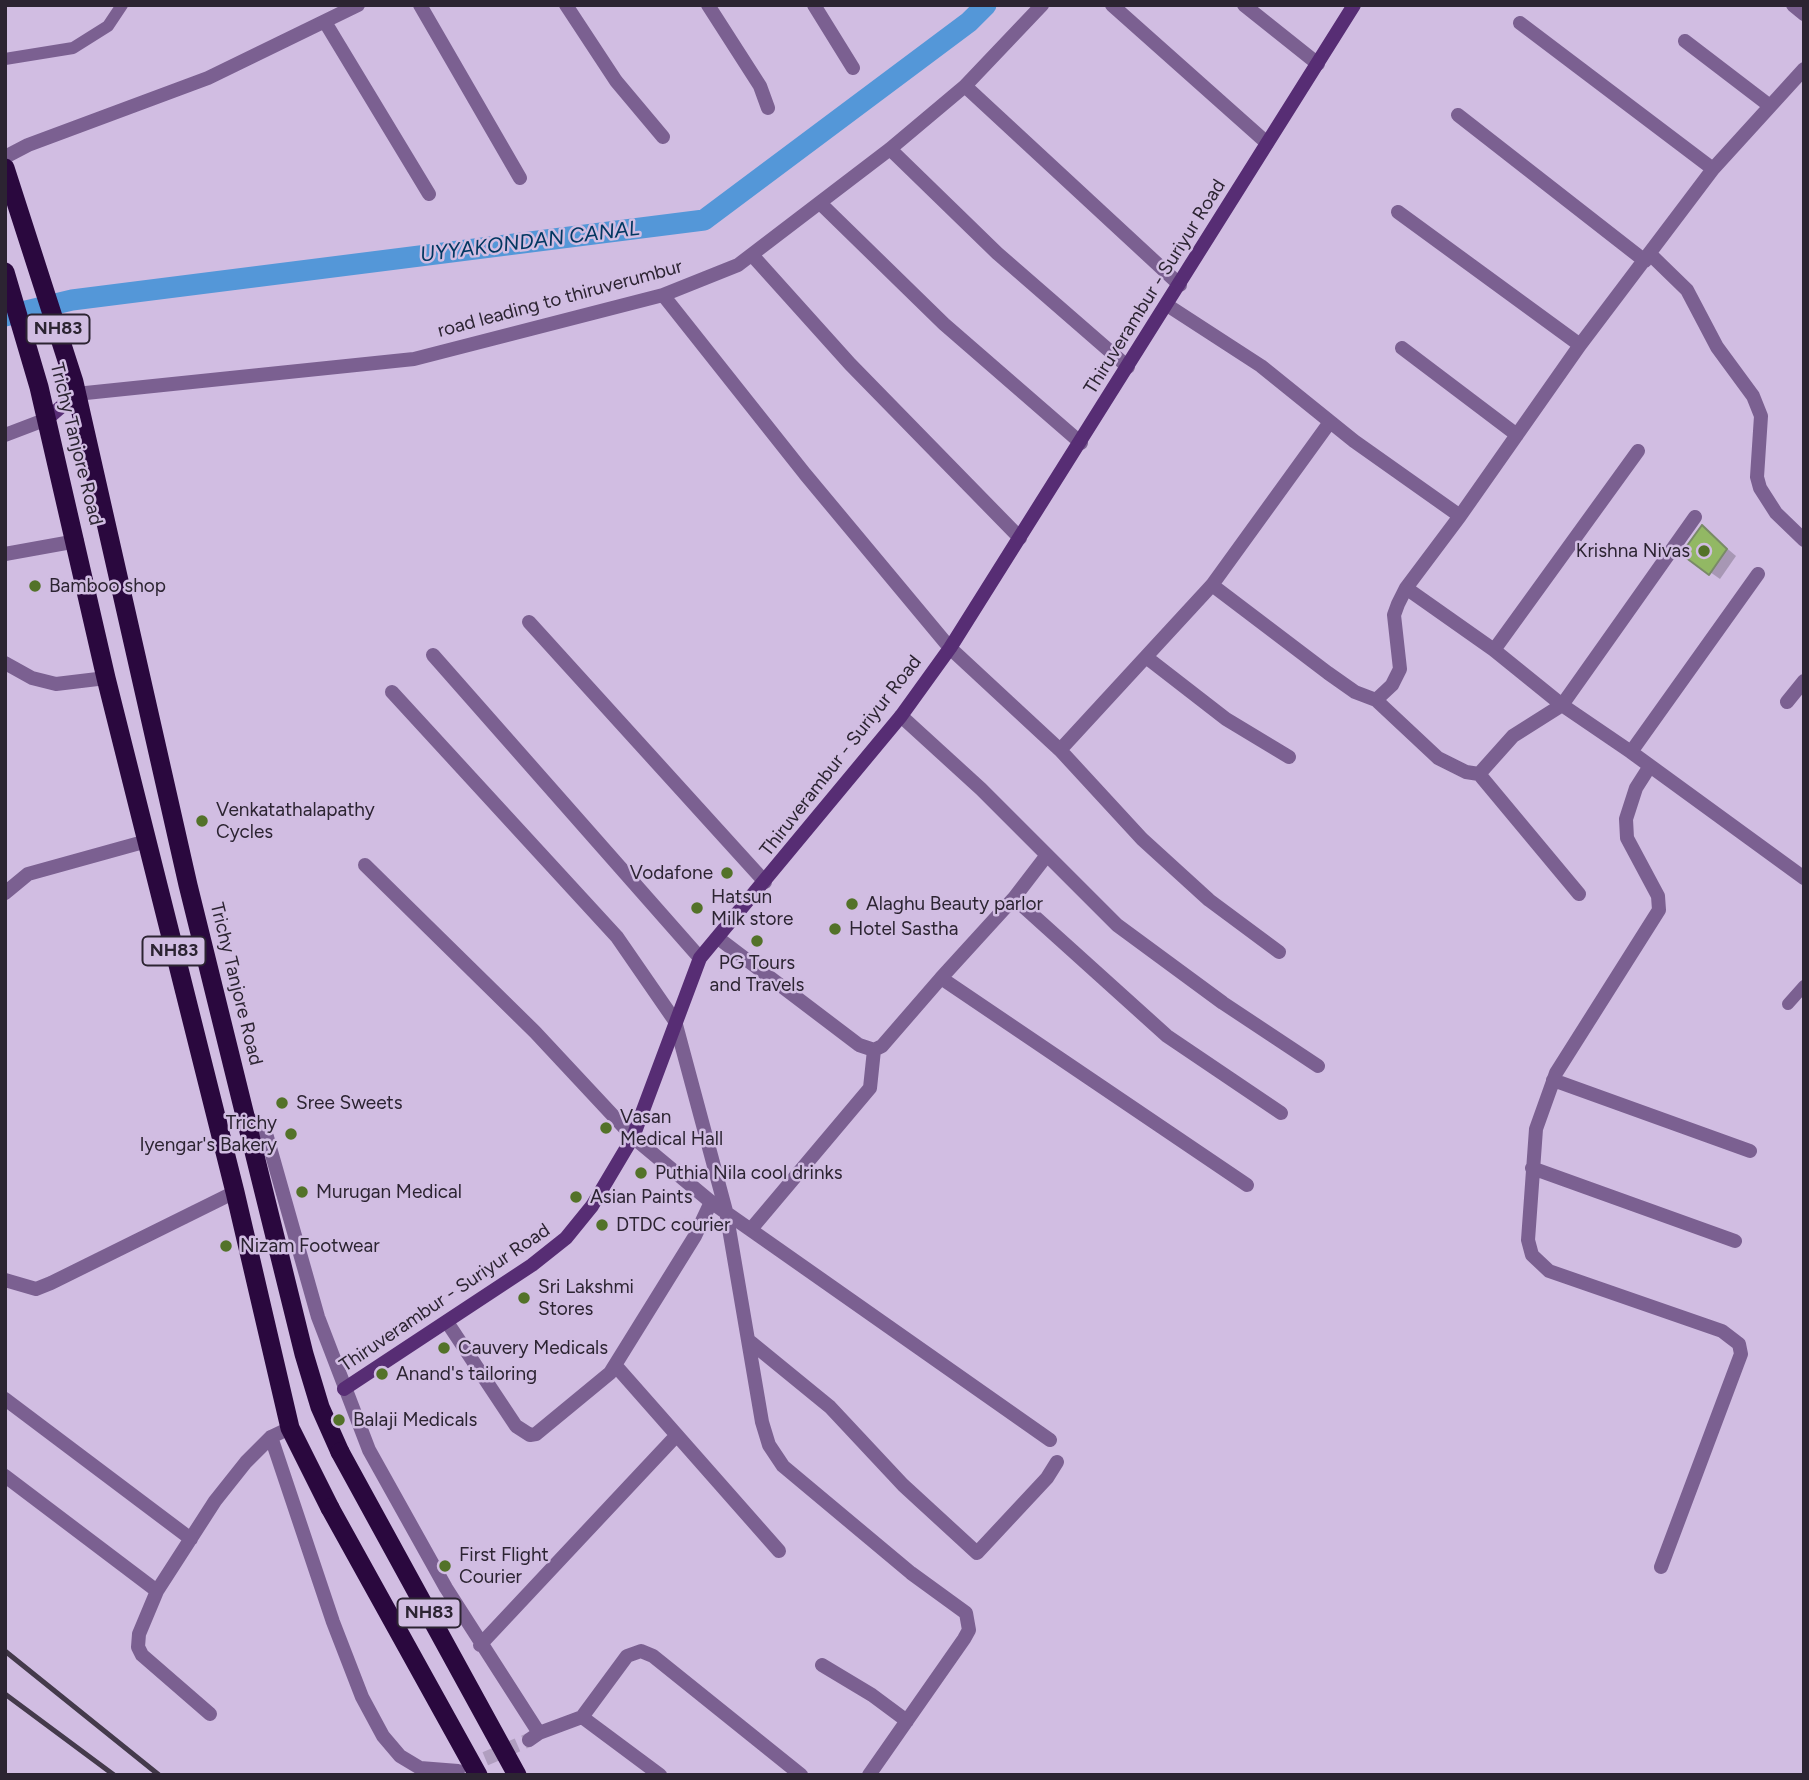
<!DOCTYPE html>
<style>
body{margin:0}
#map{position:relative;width:1809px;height:1780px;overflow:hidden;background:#d1bde2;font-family:Figtree,sans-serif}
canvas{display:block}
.frame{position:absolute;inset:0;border:7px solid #2c2432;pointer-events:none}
</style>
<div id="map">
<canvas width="1809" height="1780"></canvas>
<div class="frame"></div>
</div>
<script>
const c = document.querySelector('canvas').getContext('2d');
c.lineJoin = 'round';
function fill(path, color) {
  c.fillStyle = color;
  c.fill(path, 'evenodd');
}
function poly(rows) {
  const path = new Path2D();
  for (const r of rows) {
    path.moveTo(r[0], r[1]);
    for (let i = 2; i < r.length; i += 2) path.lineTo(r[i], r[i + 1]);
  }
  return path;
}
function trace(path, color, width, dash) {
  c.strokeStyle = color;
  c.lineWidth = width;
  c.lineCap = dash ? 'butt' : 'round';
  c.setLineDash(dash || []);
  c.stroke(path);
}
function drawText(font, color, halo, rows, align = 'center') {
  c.font = font + ' Figtree,sans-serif';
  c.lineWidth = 5;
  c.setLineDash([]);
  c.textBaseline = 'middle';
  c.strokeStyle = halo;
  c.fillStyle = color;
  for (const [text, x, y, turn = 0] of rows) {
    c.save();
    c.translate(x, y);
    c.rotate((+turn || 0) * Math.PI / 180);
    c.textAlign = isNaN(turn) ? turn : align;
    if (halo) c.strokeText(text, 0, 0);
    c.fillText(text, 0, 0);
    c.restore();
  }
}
fill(poly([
 [1702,527,1736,556,1720,579,1683,553]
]), '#0003');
trace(poly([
 [5,316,72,300,704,220,969,22,986,5]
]), '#5497d8', 21);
const building = poly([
 [1702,525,1727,549,1709,575,1681,554,1702,525]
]);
fill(building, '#92b864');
trace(building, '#798a67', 2);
trace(poly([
 [466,1767,529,1740]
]), '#b09ebf', 14, [14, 7]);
trace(poly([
 [5,59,73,48,108,26,122,5],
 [1788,1004,1804,986]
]), '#7b6091', 12);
trace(poly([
 [420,5,520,178],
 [566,5,616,81,663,137],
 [708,5,760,86,768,108],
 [814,5,853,68],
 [1112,5,1267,143],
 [1244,5,1318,64],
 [1793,5,1804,14],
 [325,22,429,194],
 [1520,23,1713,169],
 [1685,41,1770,106],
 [965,86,1180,285],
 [1458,115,1645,261],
 [890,149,997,253,1128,367],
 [5,157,28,145,208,78,358,5],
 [820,203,944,324,1081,443],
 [1398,212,1580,345],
 [1650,254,1687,290,1717,347,1753,396,1761,416,1757,477,1760,488,1776,513,1804,540],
 [752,255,850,364,1020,538],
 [663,295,805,474,950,648,1060,750,1212,585,1330,422],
 [1167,305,1261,366,1354,441,1460,516,1580,345,1713,169,1804,69],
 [1402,348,1517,435],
 [76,394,414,359,663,295,738,265,890,149,965,86,1042,5],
 [1638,451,1494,650,1562,705,1631,752,1758,574],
 [5,554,77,541],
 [1212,585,1328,673,1355,692,1376,700,1438,758,1466,772,1479,774,1513,736,1562,705,1695,517],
 [1406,588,1494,650],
 [529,622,765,882],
 [433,655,700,958],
 [1146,657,1226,719,1289,757],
 [5,663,32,678,56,684,106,678],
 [392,692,617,937,675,1021,726,1211,762,1422,769,1445,783,1466,911,1573,966,1613,969,1630,964,1639,869,1775],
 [1376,700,1392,685,1400,669,1394,615,1398,604,1406,588,1460,516],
 [1787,702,1804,681],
 [901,716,981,789,1117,925,1223,1003,1318,1066],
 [1060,750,1142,839,1209,900,1279,952],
 [1631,752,1804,878],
 [1650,766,1636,788,1626,819,1627,838,1658,896,1659,910,1556,1073,1536,1129,1528,1240,1532,1255,1549,1271,1722,1331,1739,1344,1741,1354,1661,1567],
 [1479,774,1579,894],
 [365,865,535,1032,633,1137,711,1202,1050,1440],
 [5,893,28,874,147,841],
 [1014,898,1167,1036,1281,1113],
 [718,938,859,1045,874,1050,882,1046,941,978,1247,1185],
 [941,978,1014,898,1047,855],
 [1553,1080,1750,1151],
 [245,1114,267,1137,318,1317,369,1450,446,1588,539,1733],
 [1532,1168,1735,1241],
 [752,1228,870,1088,874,1050],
 [5,1280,36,1289,51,1283,235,1192],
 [447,1322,516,1426,530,1435,536,1434,610,1373,695,1236,711,1202],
 [748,1340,830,1407,903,1485,977,1553,1047,1478,1057,1462],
 [615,1365,779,1551],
 [5,1399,191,1539],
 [271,1437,333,1622,362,1697,383,1736,400,1756,420,1768,458,1771],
 [5,1476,157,1591],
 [480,1645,676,1436],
 [822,1665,872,1695,907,1721],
 [210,1714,142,1655,138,1647,139,1634,157,1591,215,1501,246,1462,271,1437,290,1428],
 [582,1717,627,1656,641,1651,653,1656,801,1775],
 [529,1740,539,1733,582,1717,660,1775]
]), '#7b6091', 14);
trace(poly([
 [5,435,47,419]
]), '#7b6091', 14);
trace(poly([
 [47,419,76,394],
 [344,1389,532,1265,566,1238,592,1206,633,1137,700,958,901,716,950,648,1354,5]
]), '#572d74', 14);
trace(poly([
 [5,168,74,382,188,885,304,1354,320,1407,340,1452],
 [5,272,39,387,106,678,235,1192,290,1428,330,1508]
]), '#2a083e', 19);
trace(poly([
 [5,1651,159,1775],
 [5,1694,114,1775]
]), '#443a4b', 5);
trace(poly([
 [340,1452,517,1775],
 [330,1508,478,1775]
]), '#2a083e', 19);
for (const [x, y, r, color] of [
 [1704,551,7,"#537229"],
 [35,586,7,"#537229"],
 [202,821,7,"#537229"],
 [727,873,7,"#537229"],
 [852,904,7,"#537229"],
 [697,908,7,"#537229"],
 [835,929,7,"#537229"],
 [757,941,7,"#537229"],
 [282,1103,7,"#537229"],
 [606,1128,7,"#537229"],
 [291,1134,7,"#537229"],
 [641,1173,7,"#537229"],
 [302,1192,7,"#537229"],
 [576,1197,7,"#537229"],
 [602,1225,7,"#537229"],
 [226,1246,7,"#537229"],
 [524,1298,7,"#537229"],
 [444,1348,7,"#537229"],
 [382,1374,7,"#537229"],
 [339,1420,7,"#537229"],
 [445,1566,7,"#537229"]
]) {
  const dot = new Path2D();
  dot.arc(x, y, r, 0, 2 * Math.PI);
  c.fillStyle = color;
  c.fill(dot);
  trace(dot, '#d1bde2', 2.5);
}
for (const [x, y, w] of [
 [58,329,63],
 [174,951,63],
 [429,1613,63]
]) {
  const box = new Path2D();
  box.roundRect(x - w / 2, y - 14.5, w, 29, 5);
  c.fillStyle = '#d1bde2';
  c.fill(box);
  trace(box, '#2c2432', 2);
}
drawText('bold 18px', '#2c2432', null, [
 ["NH83",58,329],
 ["NH83",174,951],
 ["NH83",429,1613]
]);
drawText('19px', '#2c2432', '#d1bde2', [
 ["Thiruverambur - Suriyur Road",1155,287,-58],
 ["road leading to thiruverumbur",560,299,-15],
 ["Trichy Tanjore Road",76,444,76],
 ["Thiruverambur - Suriyur Road",841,756,-52],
 ["Trichy Tanjore Road",236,984,76],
 ["Thiruverambur - Suriyur Road",445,1298,-34]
]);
drawText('19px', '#2c2432', '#d1bde2', [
 ["Krishna Nivas",1690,551,"right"],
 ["Bamboo shop",49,586],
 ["Venkatathalapathy",216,810],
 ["Cycles",216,832],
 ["Vodafone",713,873,"right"],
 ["Hatsun",711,897],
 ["Milk store",711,919],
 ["Alaghu Beauty parlor",866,904],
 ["Hotel Sastha",849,929],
 ["PG Tours",757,963,"center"],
 ["and Travels",757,985,"center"],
 ["Sree Sweets",296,1103],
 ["Vasan",620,1117],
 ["Medical Hall",620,1139],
 ["Trichy",277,1123,"right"],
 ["Iyengar's Bakery",277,1145,"right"],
 ["Puthia Nila cool drinks",655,1173],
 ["Murugan Medical",316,1192],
 ["Asian Paints",590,1197],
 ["DTDC courier",616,1225],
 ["Nizam Footwear",240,1246],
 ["Sri Lakshmi",538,1287],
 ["Stores",538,1309],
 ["Cauvery Medicals",458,1348],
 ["Anand's tailoring",396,1374],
 ["Balaji Medicals",353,1420],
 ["First Flight",459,1555],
 ["Courier",459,1577]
], 'left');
drawText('italic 21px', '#023761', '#d1bde2', [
 ["UYYAKONDAN CANAL",530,242,-7]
]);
</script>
